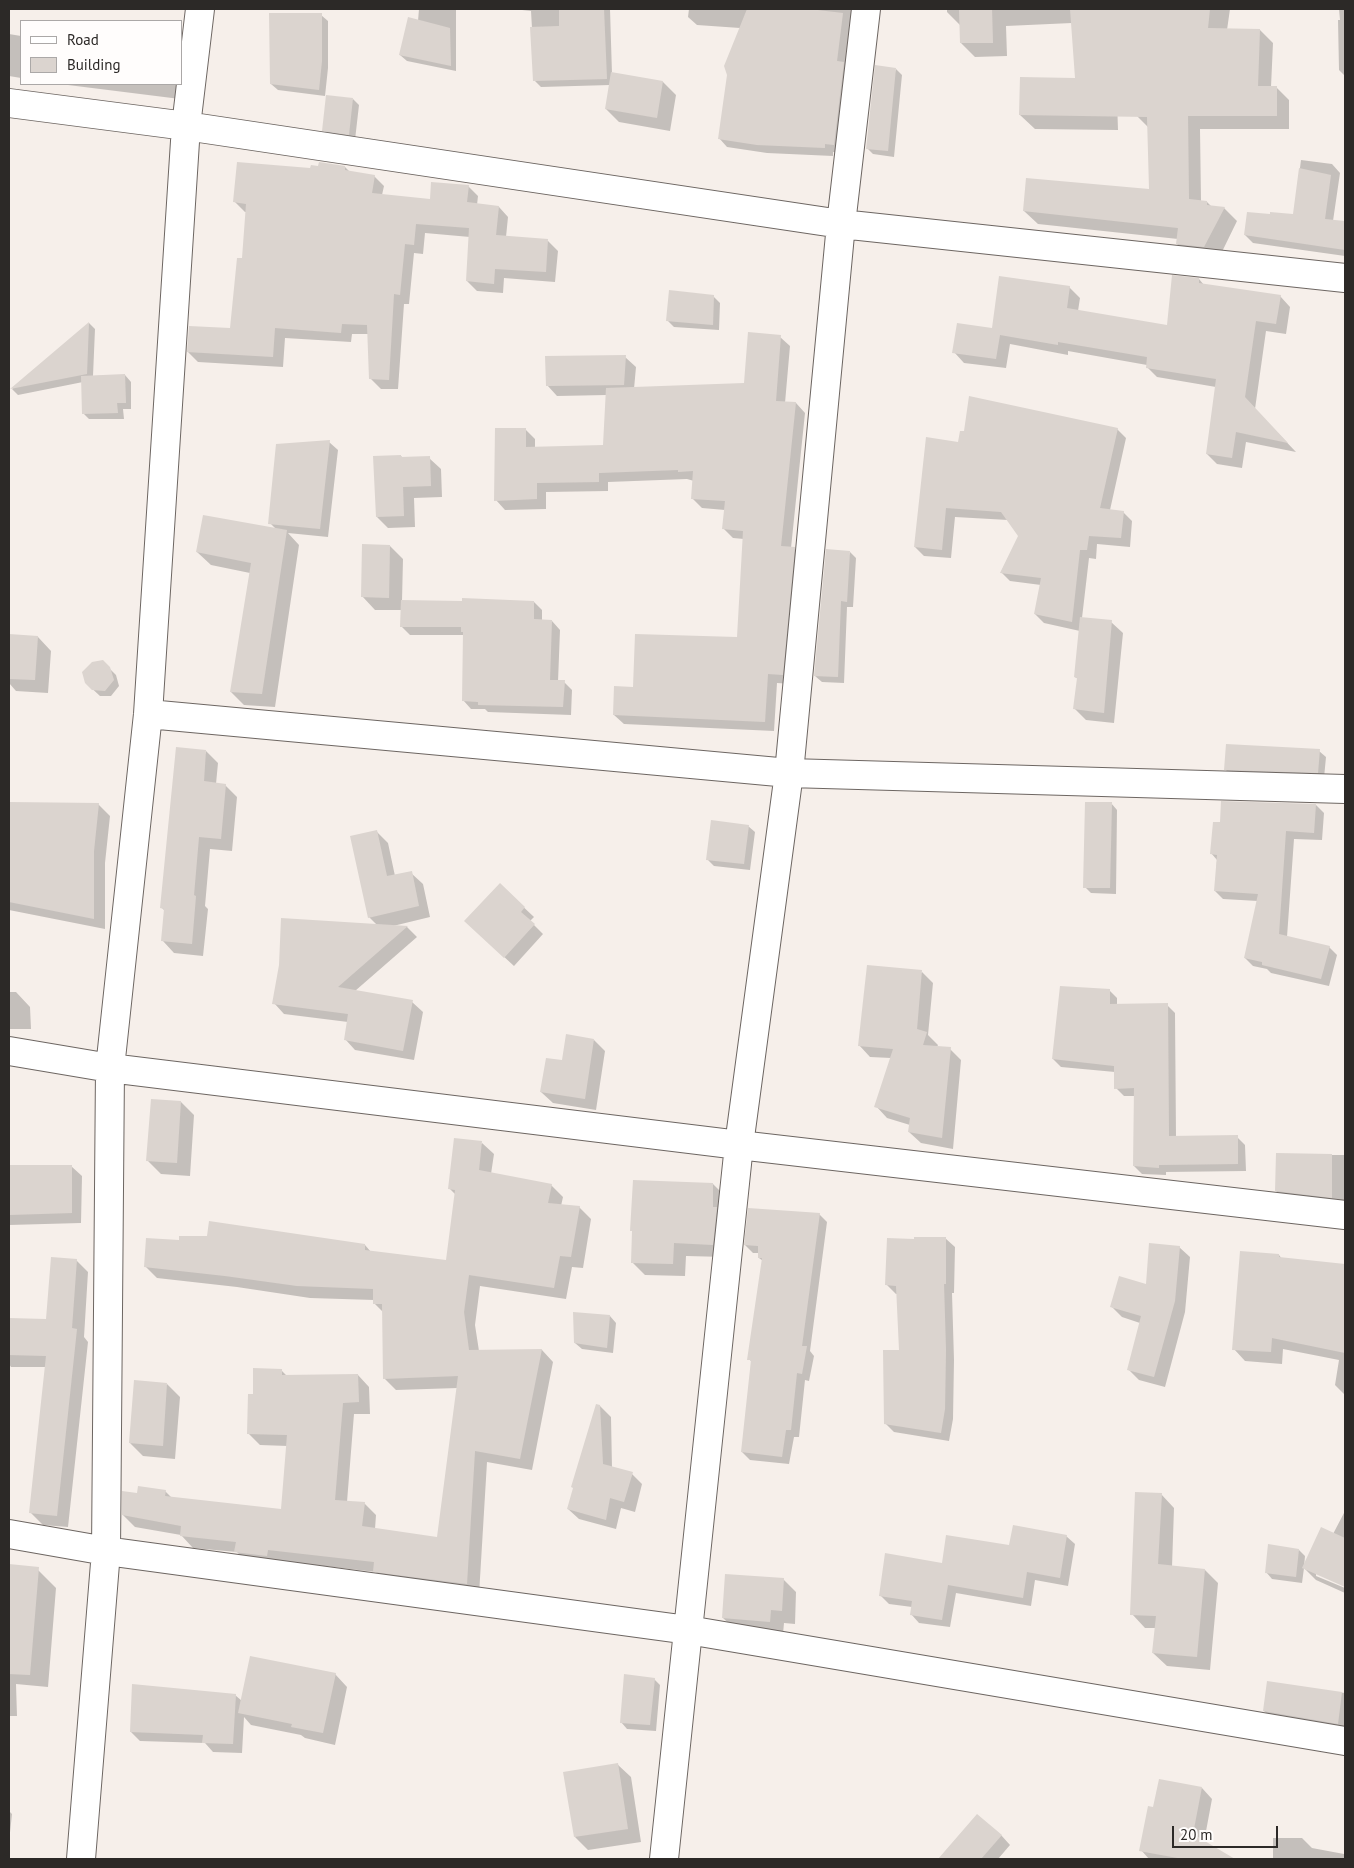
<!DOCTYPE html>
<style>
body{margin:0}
#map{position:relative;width:1354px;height:1868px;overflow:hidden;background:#f6efea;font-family:"PT Sans",sans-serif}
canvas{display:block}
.frame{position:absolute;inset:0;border:10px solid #2c2927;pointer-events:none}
.legend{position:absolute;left:20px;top:20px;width:162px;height:65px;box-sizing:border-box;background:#fffdfc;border:1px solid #aba8a7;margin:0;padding:6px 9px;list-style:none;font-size:15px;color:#2c2927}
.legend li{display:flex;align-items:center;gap:10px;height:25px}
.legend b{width:25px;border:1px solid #aba8a7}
.scale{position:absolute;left:1172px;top:1826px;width:106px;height:22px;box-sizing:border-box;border:2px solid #2c2927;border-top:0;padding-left:6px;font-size:15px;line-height:18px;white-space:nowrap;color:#2c2927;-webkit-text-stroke:4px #fffdfc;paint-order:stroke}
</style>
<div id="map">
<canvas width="1354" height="1868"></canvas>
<div class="frame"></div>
<ul class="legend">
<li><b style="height:6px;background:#fff"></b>Road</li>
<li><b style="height:14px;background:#dbd4cf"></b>Building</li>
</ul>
<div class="scale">20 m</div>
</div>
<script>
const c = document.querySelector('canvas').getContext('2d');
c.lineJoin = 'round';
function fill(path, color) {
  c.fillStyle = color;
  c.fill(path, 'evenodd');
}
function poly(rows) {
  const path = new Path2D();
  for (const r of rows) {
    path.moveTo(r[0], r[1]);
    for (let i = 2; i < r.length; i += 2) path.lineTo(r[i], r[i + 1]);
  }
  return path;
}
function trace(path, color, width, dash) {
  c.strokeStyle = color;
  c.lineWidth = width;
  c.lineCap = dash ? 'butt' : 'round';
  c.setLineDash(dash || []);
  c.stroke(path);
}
fill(poly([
 [419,9,456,9,456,71,407,61,400,55,418,21],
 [513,9,610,9,612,74,663,82,676,95,670,131,619,122,606,109,610,85,541,87,535,81,531,11],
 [689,9,852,9,846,65,842,153,833,152,833,156,767,153,727,147,719,138,740,28,697,25,688,17],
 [947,9,1114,9,1118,130,1035,129,1020,115,1077,79,1072,23,1006,26,1007,56,975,57,961,43,961,26,947,12],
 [1151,9,1230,9,1227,30,1260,30,1273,43,1271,87,1276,87,1289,100,1289,129,1200,129,1201,201,1207,202,1212,207,1224,208,1237,221,1218,260,1190,257,1177,244,1178,239,1038,224,1024,211,1150,190,1149,128,1137,116],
 [1339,9,1345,9,1345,76,1339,70,1338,20,1340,20],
 [321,15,328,21,328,68,325,96,278,90,271,84],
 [9,34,21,36,21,78,9,76],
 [896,69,902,75,894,157,873,154,867,148],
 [60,84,181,84,180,99],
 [353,99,359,105,355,140,330,136,324,130],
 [1301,160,1332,164,1340,173,1333,221,1345,222,1345,256,1253,243,1245,235,1294,215],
 [345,167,350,172,374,176,384,186,382,195,431,200,468,186,478,196,477,205,499,207,508,217,506,237,548,241,558,251,555,282,504,278,503,293,477,291,467,281,470,237,425,233,423,254,414,253,409,304,404,304,398,389,381,389,371,379,369,334,352,334,351,342,285,338,283,367,198,362,188,352,232,330,243,260,247,212,245,212,235,202,311,169],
 [1199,279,1204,285,1280,296,1290,307,1286,334,1266,331,1255,409,1296,452,1246,442,1242,468,1217,464,1207,454,1216,387,1157,377,1147,367,1147,365,1068,351,1068,355,1010,344,1006,368,964,363,954,352,1069,287,1080,298,1078,311,1168,326],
 [713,296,720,303,719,330,674,327,668,321],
 [89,323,95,329,93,376,125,375,131,382,131,409,123,409,124,419,89,419,83,413,83,382,18,395,12,389],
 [780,337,790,346,785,403,796,403,805,413,791,548,794,548,804,558,792,684,777,683,774,731,624,724,614,715,635,688,738,638,744,539,733,538,723,528,725,510,702,508,692,498,694,481,687,479,608,482,608,491,546,492,546,509,505,510,496,500,526,430,535,439,535,448,604,446,607,395,557,396,547,385,625,357,636,367,634,389,745,385],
 [1117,429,1126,438,1110,510,1123,512,1132,521,1130,547,1097,544,1096,559,1089,558,1082,618,1111,622,1123,633,1114,723,1086,720,1074,708,1078,679,1075,677,1080,631,1044,623,1035,614,1041,585,1010,581,1001,572,1019,536,1008,520,955,517,951,558,924,556,915,547,959,443],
 [329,442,338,450,328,537,288,533,299,545,275,707,244,705,231,692,250,573,211,565,197,552,276,529,270,523],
 [401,456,404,459,429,458,441,469,442,497,414,498,415,527,388,528,377,517],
 [390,546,403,559,402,601,534,602,542,610,542,621,552,621,560,630,558,682,564,682,572,690,571,715,488,712,485,709,471,709,463,700,464,635,410,635,402,627,402,610,375,610,362,596],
 [850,552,856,558,853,607,847,607,844,683,822,682,815,676],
 [9,574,10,576,10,615,9,615],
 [9,636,38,637,51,651,48,693,16,691,9,683],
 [102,661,116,675,119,686,111,696,100,696,86,683],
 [206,751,218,763,216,784,225,785,237,797,232,851,210,849,205,906,208,909,203,956,174,953,163,941,165,911,162,908],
 [1319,751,1326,757,1324,778,1232,776,1225,769],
 [1111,803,1117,810,1116,894,1091,893,1085,887],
 [9,804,98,804,110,816,105,863,105,929,9,910],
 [1316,805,1324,813,1322,840,1294,839,1287,937,1329,947,1337,955,1329,986,1271,973,1267,969,1253,966,1245,958,1258,901,1223,899,1215,891,1217,860,1211,853,1221,823],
 [748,826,755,832,750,870,714,866,708,860],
 [377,832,388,843,395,876,411,873,423,884,430,917,393,926,407,927,417,937,355,991,412,1002,423,1012,414,1060,355,1050,345,1039,348,1022,284,1014,274,1003,377,925,369,917],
 [500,885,534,917,530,921,543,934,514,966,475,930],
 [922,972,933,983,928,1035,938,1045,937,1047,950,1049,961,1060,953,1149,921,1143,909,1132,910,1125,887,1118,876,1106,891,1058,870,1057,859,1045],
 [1109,990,1117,998,1117,1005,1167,1005,1175,1013,1176,1137,1237,1137,1245,1145,1246,1171,1166,1172,1166,1175,1142,1174,1134,1166,1135,1096,1124,1096,1116,1088,1115,1072,1061,1067,1053,1059],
 [9,992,16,992,30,1007,31,1029,9,1029],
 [594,1040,605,1051,596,1110,553,1103,541,1092,563,1062],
 [152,1100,181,1102,194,1115,190,1176,161,1174,148,1161],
 [482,1143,494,1154,491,1174,551,1185,563,1197,561,1206,579,1207,591,1219,583,1268,572,1267,566,1299,480,1286,475,1325,479,1351,542,1350,553,1362,532,1470,487,1462,479,1595,386,1583,376,1572,280,1561,247,1563,237,1552,193,1548,181,1535,135,1527,123,1515,138,1494,165,1491,172,1498,282,1510,288,1446,260,1445,248,1433,254,1396,282,1371,287,1376,358,1375,369,1387,370,1414,354,1414,347,1502,364,1503,376,1515,375,1529,438,1538,458,1388,396,1390,384,1378,383,1312,374,1303,374,1300,310,1298,237,1287,157,1278,145,1266,365,1245,371,1252,447,1262,456,1195,450,1189],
 [1277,1155,1345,1155,1345,1210,1290,1204,1276,1191],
 [9,1166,71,1166,82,1176,81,1223,9,1225],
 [713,1184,726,1197,725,1257,686,1256,685,1276,645,1275,632,1262],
 [819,1214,827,1222,810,1351,814,1356,809,1381,805,1380,799,1437,794,1437,789,1464,750,1460,742,1452,752,1362,749,1359,763,1261,759,1258,759,1253,753,1253,745,1245],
 [945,1238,955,1247,954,1293,952,1293,954,1360,953,1419,949,1441,894,1432,885,1423,900,1352,898,1294,896,1294,887,1285,916,1240],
 [1179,1247,1190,1257,1185,1312,1165,1387,1139,1380,1128,1369,1140,1323,1122,1317,1111,1306,1147,1286],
 [1279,1255,1282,1259,1345,1265,1345,1395,1335,1385,1339,1360,1283,1349,1282,1364,1245,1361,1234,1349],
 [76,1260,88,1272,84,1337,88,1342,68,1527,43,1525,31,1513,46,1367,11,1367,9,1364,9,1319,47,1320],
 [610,1316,616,1323,613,1353,582,1349,575,1343],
 [167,1384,180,1397,175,1459,143,1456,130,1443],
 [600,1406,611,1417,612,1468,632,1474,642,1484,635,1512,621,1508,616,1529,579,1519,568,1509],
 [1161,1494,1174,1508,1172,1567,1205,1570,1218,1583,1210,1670,1167,1666,1153,1653,1156,1628,1145,1628,1132,1614],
 [1345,1511,1345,1586,1316,1573,1316,1576,1345,1588,1345,1593,1316,1580,1304,1568,1302,1583,1272,1579,1266,1572,1299,1550,1305,1556,1304,1567,1333,1534],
 [1066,1536,1075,1544,1068,1586,1035,1580,1031,1606,956,1593,950,1627,919,1623,911,1614,912,1607,889,1604,881,1596,943,1564,1010,1547],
 [9,1567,38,1570,56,1588,48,1687,16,1684,17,1716,9,1716],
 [783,1579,796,1592,795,1624,784,1623,783,1634,737,1631,723,1618],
 [335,1674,347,1687,335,1745,305,1738,301,1735,251,1725,244,1717,242,1753,213,1752,205,1743,140,1741,131,1732,235,1695,242,1701],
 [654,1679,660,1685,656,1731,627,1729,621,1722],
 [1268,1683,1345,1693,1345,1733,1276,1722,1264,1711],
 [617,1764,631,1777,641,1842,588,1850,575,1837],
 [1202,1788,1212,1799,1204,1842,1233,1859,1149,1859,1141,1850,1154,1808],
 [9,1811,12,1814,9,1842],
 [1001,1835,1010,1845,998,1859,956,1859,947,1850],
 [1273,1838,1302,1838,1312,1848,1344,1854,1345,1859,1273,1859]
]), '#0003');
fill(poly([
 [559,9,604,9,607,79,533,81,530,27,559,26],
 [747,9,809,9,843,13,837,61,844,62,834,145,825,144,825,148,757,145,718,139,727,75,724,66],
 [959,9,992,9,993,43,960,43],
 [1070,9,1210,9,1208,28,1260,29,1258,86,1277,86,1277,116,1188,116,1189,199,1207,201,1207,205,1225,207,1204,247,1176,244,1178,228,1023,211,1026,178,1149,189,1147,117,1019,115,1020,77,1075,78],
 [269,13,322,13,322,61,319,90,270,84],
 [408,17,450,28,451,66,399,55],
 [875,65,896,68,888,151,866,149],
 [611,72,663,81,657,118,605,109],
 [326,95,353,98,349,135,322,131],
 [237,162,310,168,311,165,318,166,319,162,345,166,345,170,375,175,372,193,430,199,431,182,469,185,467,202,499,206,496,235,548,239,546,272,495,269,494,284,466,281,469,228,416,224,414,245,405,244,400,295,394,294,389,380,369,379,367,325,342,324,341,333,275,328,273,357,187,352,189,326,230,328,237,258,242,258,246,204,233,202],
 [1299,168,1331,175,1325,219,1345,221,1345,250,1244,235,1247,212,1270,214,1270,212,1293,214],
 [1172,275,1199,278,1199,283,1281,295,1276,324,1256,321,1245,397,1288,443,1236,432,1232,458,1206,454,1216,379,1146,368,1147,357,1058,342,1058,345,1000,335,996,359,952,353,957,323,992,328,999,276,1070,286,1067,308,1167,325],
 [669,290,714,295,713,325,666,321],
 [89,322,87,374,10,389],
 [748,332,781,335,776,401,796,402,781,546,795,547,783,675,768,674,765,722,613,715,614,686,633,687,635,634,737,637,743,531,722,529,725,501,691,499,693,471,678,472,678,470,599,473,599,482,537,483,537,499,494,501,495,428,526,428,526,447,603,445,606,388,744,383],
 [626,355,624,385,546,386,545,356],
 [125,374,126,403,117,403,118,413,82,414,81,376],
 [969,396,1118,428,1100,508,1124,511,1121,538,1089,536,1087,550,1080,550,1072,622,1034,614,1041,578,1000,573,1018,536,1001,512,946,508,942,550,914,547,926,437,958,442,960,431,964,431],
 [330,440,320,529,268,524,276,444],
 [401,455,401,457,430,456,431,486,403,487,404,516,376,517,373,456],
 [203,515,287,530,262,694,230,692,251,563,196,552],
 [362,544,390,545,389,598,361,597],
 [826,549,850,551,847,602,841,601,838,677,814,676],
 [462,598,534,601,534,619,552,620,550,680,565,680,563,707,478,705,478,702,462,701,463,632,461,632,461,627,400,627,401,600,462,601],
 [1080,617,1112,620,1104,713,1073,709,1077,678,1074,677],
 [9,634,38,636,35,680,9,679],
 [103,660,110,667,114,680,105,691,92,690,85,683,82,672,92,662],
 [1226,744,1320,749,1318,773,1224,770],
 [176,747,206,750,204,781,226,784,221,839,199,837,194,895,196,896,192,944,161,941,164,909,160,908],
 [1221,801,1316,804,1314,833,1286,831,1279,934,1330,946,1321,979,1262,965,1262,962,1244,958,1258,894,1214,891,1217,855,1210,854,1213,822,1220,822],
 [9,802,99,803,94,851,94,919,9,902],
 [1085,802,1112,802,1110,888,1083,888],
 [711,820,749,825,744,864,706,860],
 [377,830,387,876,412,871,419,906,368,918,350,836],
 [500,883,525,907,521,912,535,924,504,958,464,921],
 [281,918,408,926,338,987,413,1000,403,1051,344,1040,348,1014,272,1004,279,965],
 [867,965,922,970,917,1029,927,1032,923,1045,951,1047,942,1138,908,1132,910,1118,874,1107,893,1049,858,1046],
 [1060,986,1110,989,1110,1004,1168,1003,1169,1136,1238,1135,1238,1164,1159,1165,1159,1168,1133,1166,1134,1088,1114,1089,1114,1066,1052,1059],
 [566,1034,594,1039,585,1099,540,1092,546,1058,562,1060],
 [151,1099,181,1101,177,1163,146,1161],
 [454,1138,482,1141,479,1170,552,1184,548,1203,580,1206,571,1257,560,1256,554,1288,469,1275,464,1312,469,1350,542,1349,520,1459,475,1451,467,1584,373,1572,374,1562,268,1550,267,1556,234,1552,236,1542,180,1536,181,1526,122,1515,122,1491,137,1493,138,1486,166,1490,165,1496,281,1509,287,1435,247,1434,248,1394,253,1394,253,1368,282,1369,282,1375,358,1374,359,1402,343,1403,335,1500,365,1502,362,1526,437,1537,458,1376,383,1379,382,1304,373,1304,373,1289,297,1286,225,1276,144,1267,146,1238,179,1240,179,1236,207,1236,209,1221,365,1244,365,1250,446,1260,455,1190,448,1189],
 [1276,1153,1332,1154,1332,1198,1275,1191],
 [9,1165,72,1165,72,1213,9,1215],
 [633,1180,713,1183,713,1207,717,1207,713,1245,674,1243,673,1264,631,1263,632,1231,630,1231],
 [748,1208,820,1213,802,1346,807,1346,802,1374,797,1373,791,1430,786,1430,782,1457,741,1452,751,1360,747,1360,762,1258,758,1258,758,1246,744,1245],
 [914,1237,946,1237,946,1284,944,1284,946,1350,945,1409,941,1433,884,1424,883,1350,899,1350,896,1286,885,1285,887,1238,914,1239],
 [1149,1243,1180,1246,1175,1301,1154,1377,1127,1370,1141,1316,1110,1307,1119,1276,1146,1284],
 [1240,1251,1279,1254,1279,1257,1345,1264,1345,1353,1272,1338,1271,1352,1232,1350],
 [51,1257,77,1259,72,1328,77,1329,57,1516,29,1513,46,1356,9,1355,9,1318,46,1319],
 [573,1312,610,1315,607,1348,574,1343],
 [134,1380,167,1383,163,1446,129,1443],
 [596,1404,600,1405,603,1464,633,1472,624,1502,610,1498,606,1520,567,1509,573,1488,571,1487],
 [1135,1492,1162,1493,1158,1564,1205,1569,1197,1657,1152,1653,1156,1616,1130,1615],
 [1013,1525,1067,1535,1060,1578,1027,1572,1023,1598,948,1585,942,1620,910,1615,912,1601,879,1596,885,1553,942,1563,946,1535,1009,1545],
 [1321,1527,1345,1538,1345,1587,1302,1568],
 [1268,1544,1299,1549,1296,1577,1265,1573],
 [9,1564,39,1567,30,1675,9,1674],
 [725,1574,784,1578,782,1611,771,1610,770,1622,722,1618],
 [250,1656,336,1673,323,1733,291,1727,292,1724,238,1713],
 [624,1674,655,1678,650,1725,620,1723],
 [1267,1681,1342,1692,1338,1724,1263,1711],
 [132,1684,236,1694,233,1744,202,1743,203,1735,130,1732],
 [618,1763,628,1829,574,1837,563,1772],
 [1159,1779,1202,1787,1193,1834,1235,1859,1183,1859,1139,1851,1148,1806,1153,1807],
 [977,1814,1002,1835,981,1859,938,1859]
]), '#dbd4cf');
const minor = poly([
 [9,103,186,126,841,224,1345,278],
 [148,714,789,773,1345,789],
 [9,1051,110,1068,739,1145,1345,1215],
 [9,1534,106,1551,688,1630,1345,1741],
 [81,1859,106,1551,110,1068,148,714,186,126,200,9],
 [664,1859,739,1145,789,773,841,224,866,9]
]);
trace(minor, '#6d6662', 30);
trace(minor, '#fff', 28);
</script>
